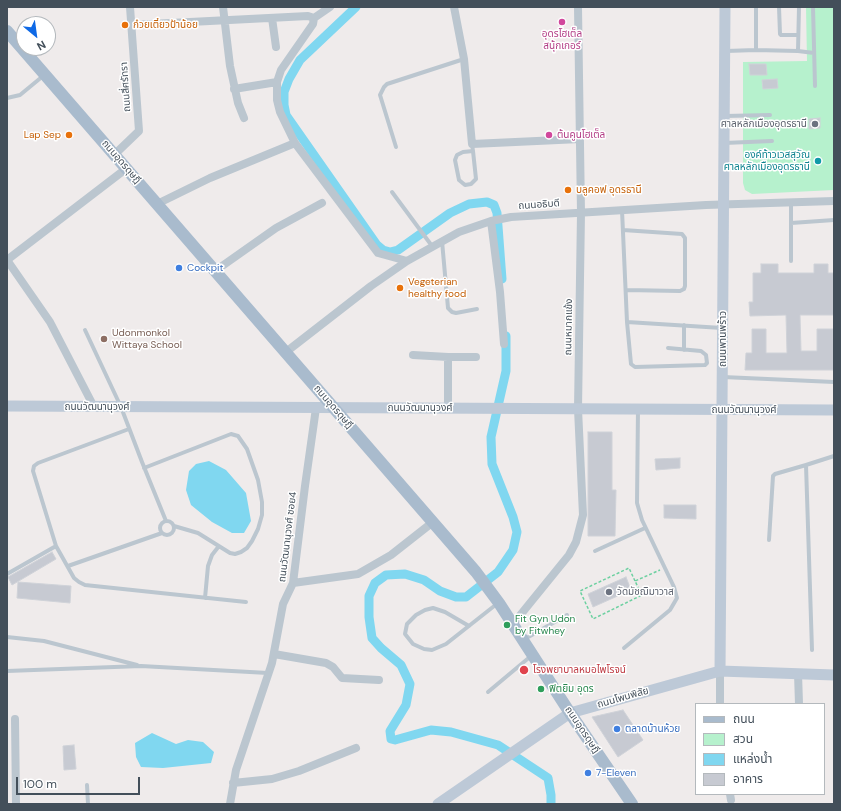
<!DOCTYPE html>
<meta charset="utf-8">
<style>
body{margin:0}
#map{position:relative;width:841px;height:811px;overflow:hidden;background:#efebeb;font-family:"DM Sans","Noto Sans Thai",sans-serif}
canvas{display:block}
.frame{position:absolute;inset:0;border:8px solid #434f5a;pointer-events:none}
.legend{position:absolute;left:695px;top:703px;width:130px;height:92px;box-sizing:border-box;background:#fff;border:1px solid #b4b9bd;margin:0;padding:5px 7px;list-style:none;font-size:12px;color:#434f5a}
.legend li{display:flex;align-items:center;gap:8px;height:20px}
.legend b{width:20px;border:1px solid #b4b9bd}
.north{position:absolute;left:16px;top:16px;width:40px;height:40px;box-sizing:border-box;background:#fff;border:1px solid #b4b9bd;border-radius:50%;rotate:151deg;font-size:11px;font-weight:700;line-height:16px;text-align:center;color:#434f5a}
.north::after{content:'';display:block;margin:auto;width:14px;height:18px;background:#0e69e6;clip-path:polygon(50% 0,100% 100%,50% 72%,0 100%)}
.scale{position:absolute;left:16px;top:777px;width:124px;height:18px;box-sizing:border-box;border:2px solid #434f5a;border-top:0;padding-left:5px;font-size:12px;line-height:14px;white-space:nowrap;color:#434f5a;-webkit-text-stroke:3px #fff;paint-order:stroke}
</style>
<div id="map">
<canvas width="841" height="811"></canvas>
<div class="frame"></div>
<ul class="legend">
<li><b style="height:5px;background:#a9bbcd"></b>ถนน</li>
<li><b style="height:11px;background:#b6f1cd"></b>สวน</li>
<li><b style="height:11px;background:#80d7f0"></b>แหล่งน้ำ</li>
<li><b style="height:11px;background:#c7cad2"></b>อาคาร</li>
</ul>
<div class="north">N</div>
<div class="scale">100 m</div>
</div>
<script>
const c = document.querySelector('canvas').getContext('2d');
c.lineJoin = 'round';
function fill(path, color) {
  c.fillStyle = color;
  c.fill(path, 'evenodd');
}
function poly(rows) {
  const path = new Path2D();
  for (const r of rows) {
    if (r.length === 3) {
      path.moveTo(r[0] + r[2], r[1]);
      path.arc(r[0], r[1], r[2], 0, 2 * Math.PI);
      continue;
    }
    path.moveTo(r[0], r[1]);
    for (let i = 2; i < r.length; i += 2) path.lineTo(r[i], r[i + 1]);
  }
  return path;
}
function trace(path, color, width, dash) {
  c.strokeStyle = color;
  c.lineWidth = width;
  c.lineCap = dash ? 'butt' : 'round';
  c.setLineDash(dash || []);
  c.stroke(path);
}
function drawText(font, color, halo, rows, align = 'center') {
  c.font = font + ' "DM Sans","Noto Sans Thai",sans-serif';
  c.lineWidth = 3;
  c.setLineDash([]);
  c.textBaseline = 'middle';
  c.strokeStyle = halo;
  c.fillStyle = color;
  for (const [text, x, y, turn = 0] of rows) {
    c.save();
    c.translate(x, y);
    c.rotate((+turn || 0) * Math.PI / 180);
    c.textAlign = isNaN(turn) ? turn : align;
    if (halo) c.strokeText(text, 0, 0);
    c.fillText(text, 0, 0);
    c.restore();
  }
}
fill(poly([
 [806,7,834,7,834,190,752,194,745,190,743,183,743,62,807,61]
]), '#b6f1cd');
fill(poly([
 [209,461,226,470,246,493,251,521,244,533,232,533,212,522,191,505,186,490,189,471,196,464],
 [152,733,176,744,188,740,203,742,214,752,211,763,163,768,141,767,136,757,135,743]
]), '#80d7f0');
trace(poly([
 [356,7,300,60,289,79,284,92,284,105,286,115,377,245,383,250,390,252,398,250,450,213,469,204,487,202,494,205,497,213,502,279],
 [506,336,506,371,491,437,492,464,513,517,517,532,513,550,498,572,466,597,456,597,440,591,424,580,405,574,386,575,375,583,369,596,369,617,372,638,381,648,401,665,410,684,406,705,390,731,391,739,395,740,431,730,451,732,498,745,548,778,551,795,551,804]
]), '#80d7f0', 9);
const building = poly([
 [749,64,766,64,767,75,750,75,749,64],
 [777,79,778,88,763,89,762,80,777,79],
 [820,118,820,128,809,129,809,119,820,118],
 [761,264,778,264,778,273,814,273,814,264,828,264,828,273,834,273,834,315,800,315,801,351,817,351,817,329,833,329,834,370,745,370,746,353,752,353,752,329,766,329,766,353,787,353,786,315,750,316,749,302,753,302,753,273,761,273,761,264],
 [588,432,612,432,612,490,616,490,615,536,588,536,588,432],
 [680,458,680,468,656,470,655,459,680,458],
 [664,505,696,505,696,519,664,518,664,505],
 [52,552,56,559,12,585,8,577,52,552],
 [626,577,631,590,593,607,588,594,626,577],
 [18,582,71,586,70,603,17,598,18,582],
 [623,710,643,740,618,757,592,717,623,710],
 [74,745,76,769,64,770,63,746,74,745]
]);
fill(building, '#c7cad2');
trace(building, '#cfd2d8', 1);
trace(poly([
 [635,581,629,568,580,591,593,619,642,595,635,581,660,570]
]), '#6cd0a0', 1.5, [3, 2]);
trace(poly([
 [756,7,756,50],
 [779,7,780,34,781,35,798,35],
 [813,7,815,86],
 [726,51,756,50,798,51,799,7],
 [798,51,814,53],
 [7,98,20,95,43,76],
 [725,116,770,115],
 [724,143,772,141],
 [472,144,473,151,476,179,471,184,465,185,459,180,455,160,457,155,463,152,473,151],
 [396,147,380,95,384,87,387,84,464,59],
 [392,192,432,246],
 [622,210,627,322,631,364,635,367,705,365,707,363,706,355,701,351,668,348],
 [791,223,834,220],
 [623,230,682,234,685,238,685,286,684,289,680,291,626,290],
 [442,241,448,308,452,312,456,313,477,309],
 [791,261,791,203],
 [627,322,722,328],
 [85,330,121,407,142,462,166,521],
 [684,350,684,325],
 [723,377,834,382],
 [129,429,38,463,34,466,33,471,56,546,74,578,79,582,85,585,246,602],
 [144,468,231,434,238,436,247,449,258,480,262,502,262,515,258,529,252,541,247,548,241,552,235,554,230,553,198,533,174,526],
 [167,528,7],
 [769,540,773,476,775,474,806,465],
 [595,551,645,528],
 [68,566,162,533],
 [7,574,56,546],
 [205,598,208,566,212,555,219,546],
 [469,626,445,612,433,608,425,610,416,615,407,624,405,634,413,644,424,649,432,650,446,644,498,603],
 [7,637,44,641,137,665],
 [523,640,567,615],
 [624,648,670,610,677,598,674,587,642,520,637,503,638,409],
 [812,650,806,465,834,456],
 [7,671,141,666,268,673],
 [488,692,531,656],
 [87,785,88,804]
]), '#bbc6cf', 4);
trace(poly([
 [223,7,230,66,238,103,244,118],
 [454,7,464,59,472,144,580,139],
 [272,18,276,47],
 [314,18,330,7],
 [131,25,308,16,314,18,313,24,281,70,277,82,277,100,280,112,295,143],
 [234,89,277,82],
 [114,155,139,131,130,7],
 [157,204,210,178,295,143,378,253,407,261],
 [491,221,500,292,504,344],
 [215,271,276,228,322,203],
 [286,352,371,286,407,261,459,232,491,221,511,217,706,205,834,201],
 [413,355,448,357,448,408],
 [448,357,476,357],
 [94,407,50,322,7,260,127,168],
 [293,583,358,574,391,555,433,522],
 [513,624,569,555,576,542,583,515,578,409,581,213,578,7],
 [274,654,326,663,333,667,342,678,379,680],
 [798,673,799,704],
 [720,704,720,671],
 [15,719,16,804],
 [233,783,272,779,299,771,356,748],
 [730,794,731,800],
 [230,804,236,770,272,663,283,604,293,583,305,486,316,408]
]), '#bbc6cf', 8);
trace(poly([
 [7,406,834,410],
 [720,671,725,7],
 [438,804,570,713,720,671,834,675]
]), '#bdc9d7', 11);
trace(poly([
 [7,31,476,572,499,603,570,713,632,804]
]), '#a9bbcd', 12);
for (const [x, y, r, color] of [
 [562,22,4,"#d1479c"],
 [125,25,4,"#e8710a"],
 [815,124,4,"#6b7280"],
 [69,135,4,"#e8710a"],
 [549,135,4,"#d1479c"],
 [818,161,4,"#0f9aa8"],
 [568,190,4,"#e8710a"],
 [179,268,4,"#3f7fe0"],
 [400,288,4,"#e8710a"],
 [104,339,4,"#8d6e63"],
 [609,592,4,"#6b7280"],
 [507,625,4,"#2e9e5b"],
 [524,670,5,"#e0444e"],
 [541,689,4,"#2e9e5b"],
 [617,729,4,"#3f7fe0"],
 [588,773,4,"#3f7fe0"]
]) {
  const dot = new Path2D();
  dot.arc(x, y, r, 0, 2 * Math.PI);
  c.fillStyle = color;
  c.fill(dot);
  trace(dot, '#fff', 1.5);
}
drawText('10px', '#c56008', '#fff', [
 ["ก๋วยเตี๋ยวป้าน้อย",133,25],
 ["Lap Sep",61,135,"right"],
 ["บลูคอฟ อุดรธานี",576,190],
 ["Vegeterian",408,282],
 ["healthy food",408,294]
], 'left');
drawText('10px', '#b23c85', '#fff', [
 ["อุดรโฮเต็ล",562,34],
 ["สนุ้กเกอร์",562,46],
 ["ต้นคูนโฮเต็ล",557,135,"left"]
]);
drawText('10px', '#434f5a', '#fff', [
 ["ถนนสี่ศรัทรา",126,87,-94],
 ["ถนนอุดรดุษฎี",121,162,49],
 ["ถนนอธิบดี",539,205,-4],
 ["ถนนหมากแข้ง",569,327,-89],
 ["ถนนพานพร้าว",723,339,-90],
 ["ถนนวัฒนานุวงศ์",97,407],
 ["ถนนอุดรดุษฎี",333,407,49],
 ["ถนนวัฒนานุวงศ์",420,408],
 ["ถนนวัฒนานุวงศ์",744,410],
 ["ถนนวัฒนานุวงศ์ ซอย4",288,537,-83],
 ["ถนนโพนพิสัย",623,698,-16],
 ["ถนนอุดรดุษฎี",582,730,56]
]);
drawText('10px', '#5b616d', '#fff', [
 ["ศาลหลักเมืองอุดรธานี",807,124],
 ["วัดมัชฌิมาวาส",617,592,"left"]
], 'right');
drawText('10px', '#0d838f', '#fff', [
 ["องค์ท้าวเวสสุวัณ",810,155],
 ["ศาลหลักเมืองอุดรธานี",810,167]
], 'right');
drawText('10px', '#366cbe', '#fff', [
 ["Cockpit",187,268],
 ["ตลาดบ้านห้วย",625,729],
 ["7-Eleven",596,773]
], 'left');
drawText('10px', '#785e54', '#fff', [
 ["Udonmonkol",112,333],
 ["Wittaya School",112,345]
], 'left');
drawText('10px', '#27864d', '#fff', [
 ["Fit Gyn Udon",515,619],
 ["by Fitwhey",515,631],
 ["ฟิตยิม อุดร",549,689]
], 'left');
drawText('10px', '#be3a42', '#fff', [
 ["โรงพยาบาลหมอไพโรจน์",533,670]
], 'left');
</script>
